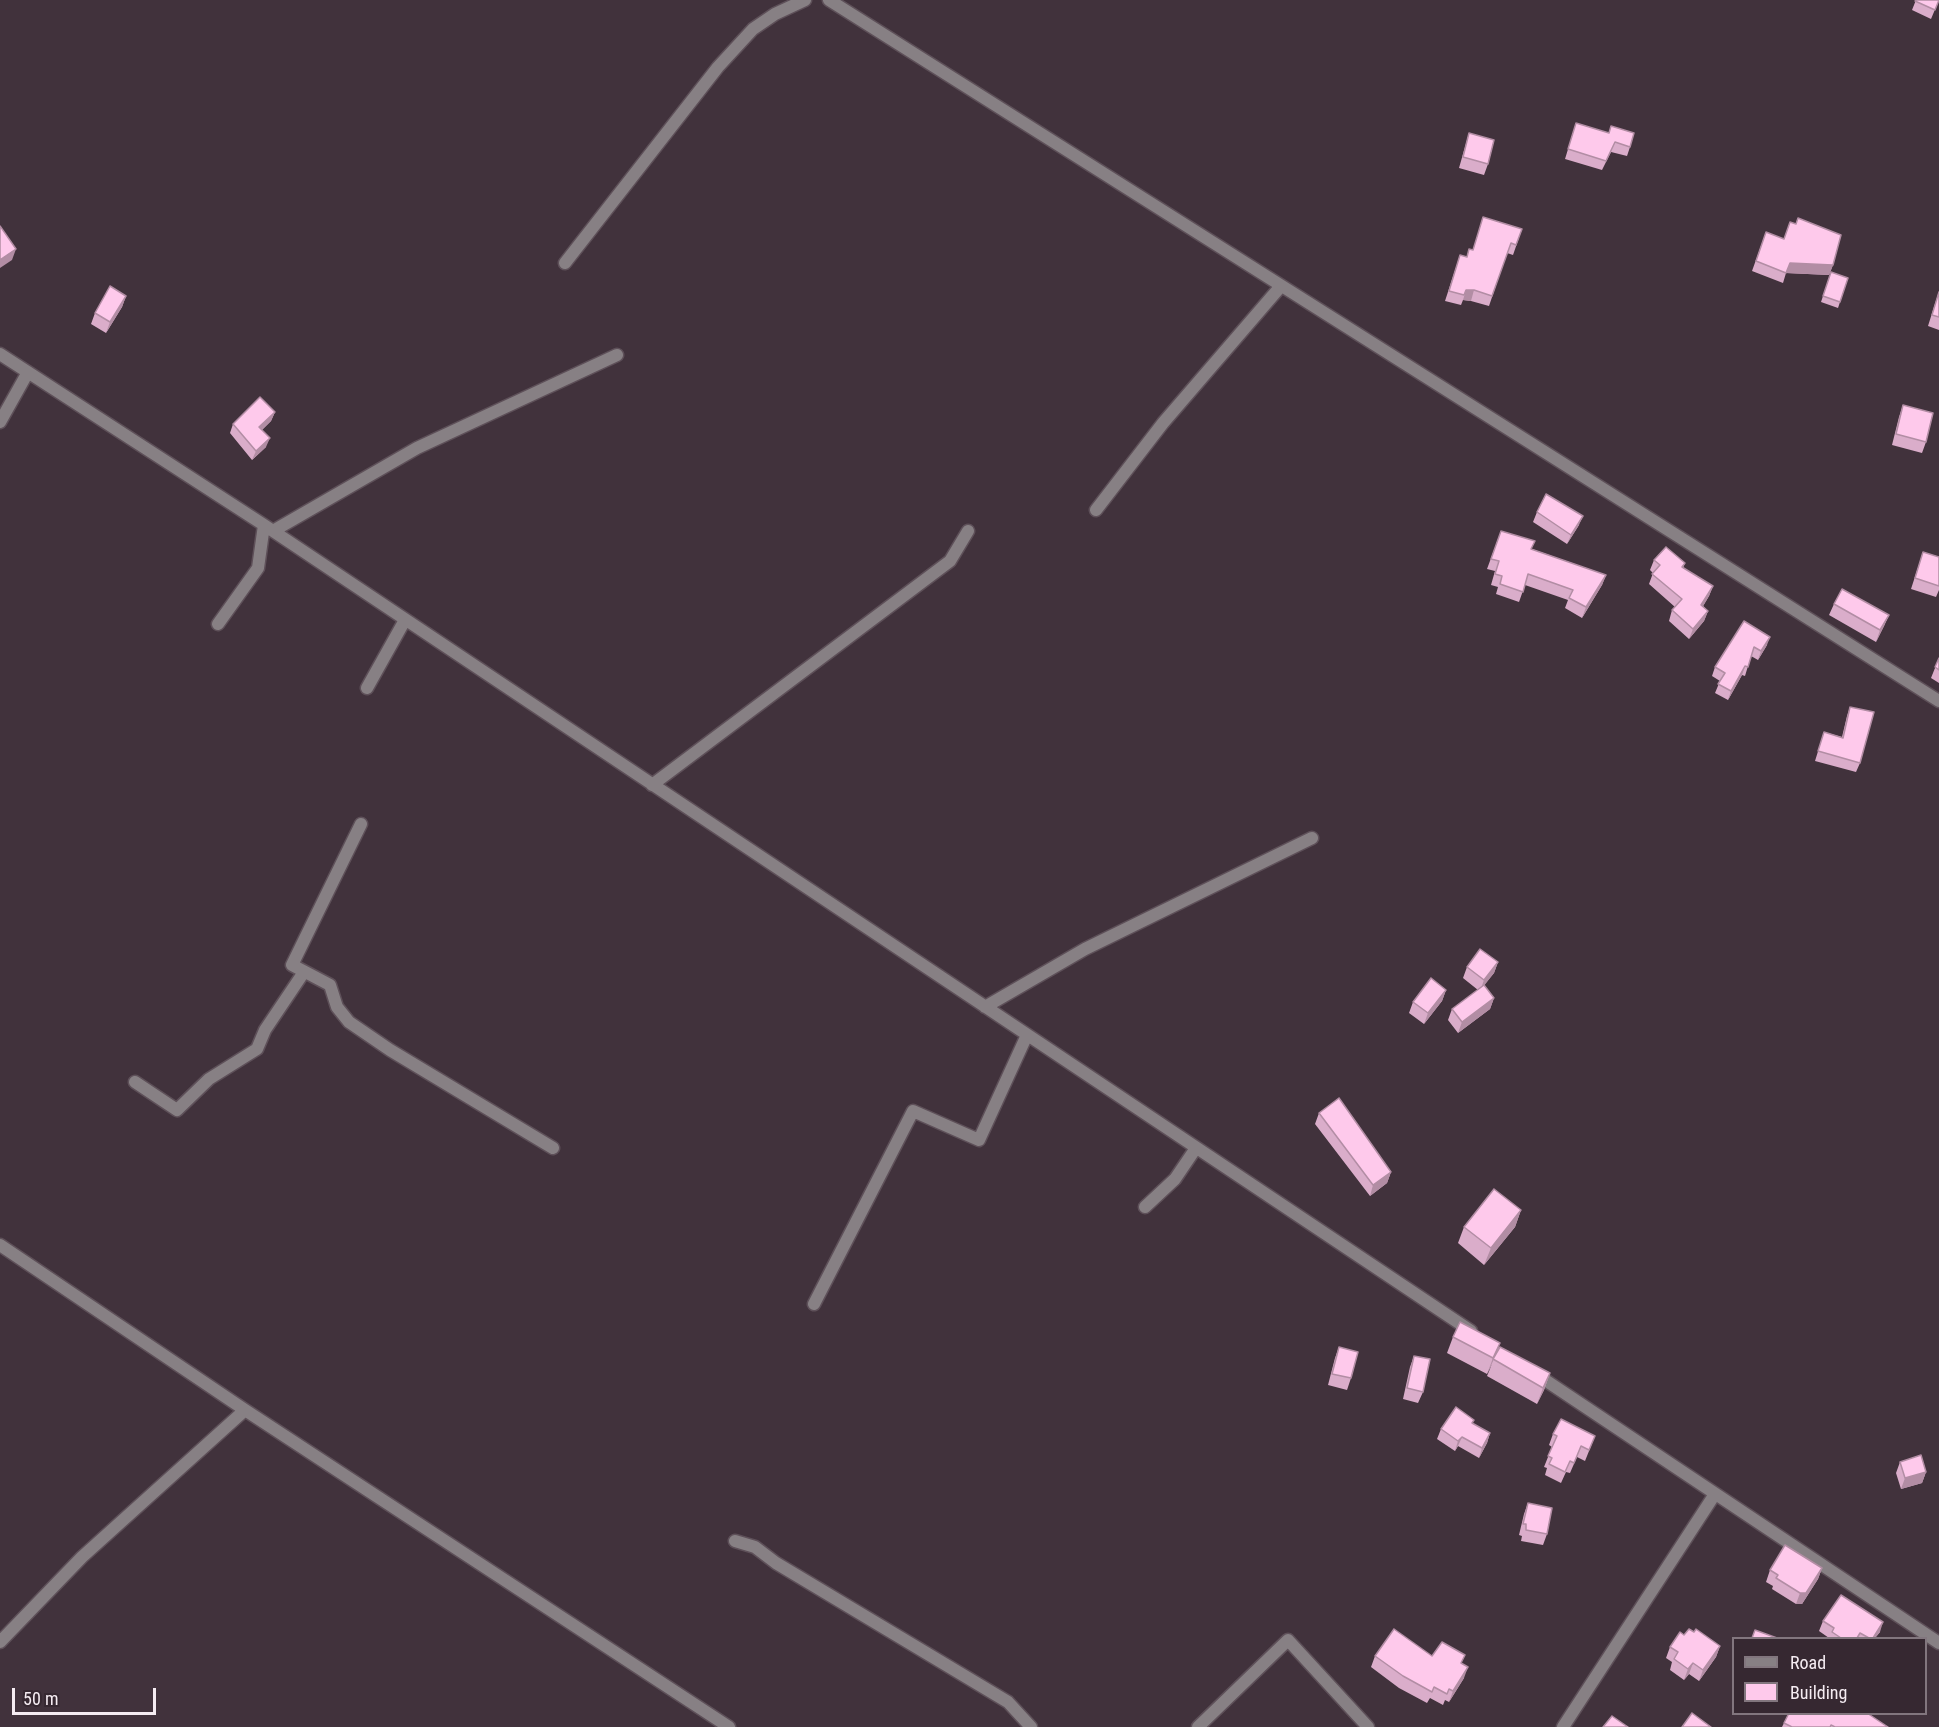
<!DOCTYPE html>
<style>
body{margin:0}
#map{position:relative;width:1939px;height:1727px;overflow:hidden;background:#41323c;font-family:"Roboto Condensed",sans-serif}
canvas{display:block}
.legend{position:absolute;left:1732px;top:1637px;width:195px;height:78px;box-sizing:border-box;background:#362831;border:2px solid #82767e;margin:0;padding:8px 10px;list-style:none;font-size:18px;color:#f5ecf2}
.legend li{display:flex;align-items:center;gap:12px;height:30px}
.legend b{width:30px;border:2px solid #82767e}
.scale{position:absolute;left:12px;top:1688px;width:144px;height:27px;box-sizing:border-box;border:3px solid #f5ecf2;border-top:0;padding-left:8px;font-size:18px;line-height:21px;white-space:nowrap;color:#f5ecf2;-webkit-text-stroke:4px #362831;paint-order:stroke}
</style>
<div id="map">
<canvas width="1939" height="1727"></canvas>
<ul class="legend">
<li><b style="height:8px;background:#878084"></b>Road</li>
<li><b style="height:16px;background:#fec9eb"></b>Building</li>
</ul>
<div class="scale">50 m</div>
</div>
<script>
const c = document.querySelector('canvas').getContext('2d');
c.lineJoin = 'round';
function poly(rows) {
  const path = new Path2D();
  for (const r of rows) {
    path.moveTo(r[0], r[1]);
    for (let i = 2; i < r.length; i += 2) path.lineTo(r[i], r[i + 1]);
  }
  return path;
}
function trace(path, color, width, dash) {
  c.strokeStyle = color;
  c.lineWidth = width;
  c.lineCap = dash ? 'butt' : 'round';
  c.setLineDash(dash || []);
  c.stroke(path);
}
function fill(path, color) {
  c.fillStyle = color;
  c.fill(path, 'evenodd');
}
const street = poly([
 [829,0,1939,701],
 [565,263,718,67,753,29,775,14,805,0],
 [0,354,264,525,1471,1331],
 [0,422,28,372],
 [1096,510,1163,423,1281,286],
 [273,531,417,448,617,355],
 [218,624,258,568,264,525],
 [367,688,405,620],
 [652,785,950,561,968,531],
 [361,824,292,965,330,985,337,1007,349,1022,390,1050,553,1148],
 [985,1007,1085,949,1312,838],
 [135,1082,177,1110,209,1079,257,1049,265,1030,304,972],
 [1145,1207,1175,1179,1196,1148],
 [0,1245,245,1410,729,1727],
 [814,1304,913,1111,979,1140,1027,1035],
 [1533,1372,1939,1643],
 [735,1541,755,1547,776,1563,1008,1702,1031,1727],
 [0,1642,82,1557,245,1410],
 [1198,1727,1288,1640,1368,1727],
 [1563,1727,1715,1494]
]);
trace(street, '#5e5059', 15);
trace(street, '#878084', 12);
fill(poly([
 [1916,0,1939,0,1931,19,1912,10],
 [1576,123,1630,147,1627,156,1611,152,1602,170,1565,159],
 [1469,133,1488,164,1484,175,1459,168],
 [1522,229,1513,255,1507,253,1489,306,1471,301,1463,300,1461,305,1445,301,1460,255,1466,257,1472,250],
 [1766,232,1833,265,1829,275,1786,273,1783,283,1752,271],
 [1831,272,1848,278,1838,308,1821,302],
 [1939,291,1939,330,1928,326],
 [126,296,122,307,106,333,91,324,95,313],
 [1903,405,1926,442,1922,453,1892,445,1899,417],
 [275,412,271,421,262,430,266,447,252,460,230,433,233,424],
 [1537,512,1579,525,1567,544,1533,522],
 [1501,531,1532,549,1606,575,1602,585,1582,618,1565,608,1568,600,1525,585,1519,602,1496,594,1498,587,1491,585,1495,571,1487,569],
 [1923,552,1939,557,1939,590,1936,597,1911,589],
 [1654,560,1685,563,1683,568,1713,586,1709,596,1703,606,1708,611,1704,621,1689,639,1669,621,1672,610,1675,607,1649,584,1653,573,1650,570],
 [1834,604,1889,615,1884,626,1876,642,1829,615],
 [1744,621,1767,645,1758,660,1751,656,1745,676,1742,675,1728,700,1715,693,1720,681,1712,676,1715,667],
 [1939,658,1939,683,1931,678],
 [1850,707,1860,763,1856,772,1815,761,1824,732,1842,737,1847,716],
 [1498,962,1494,973,1484,985,1494,998,1490,1009,1458,1033,1448,1020,1452,1009,1478,990,1463,978,1467,967],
 [1446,990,1442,1001,1424,1024,1409,1013,1413,1002],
 [1319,1113,1391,1172,1387,1183,1370,1196,1315,1124],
 [1521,1210,1515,1227,1484,1265,1458,1243,1464,1227],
 [1453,1337,1495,1357,1550,1373,1544,1390,1537,1404,1487,1376,1492,1364,1487,1374,1447,1353],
 [1339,1347,1351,1378,1347,1390,1328,1385,1335,1358],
 [1414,1356,1423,1392,1418,1403,1403,1399,1410,1367],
 [1472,1423,1490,1433,1487,1443,1479,1458,1458,1446,1455,1451,1437,1439,1441,1429],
 [1553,1434,1595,1436,1585,1461,1577,1457,1570,1473,1566,1472,1561,1483,1545,1475,1547,1468,1544,1467,1552,1447,1549,1445],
 [1900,1462,1926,1472,1922,1483,1901,1489,1896,1473],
 [1528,1503,1547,1534,1543,1545,1521,1541,1522,1536,1519,1535,1524,1514],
 [1822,1568,1818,1579,1802,1604,1796,1604,1772,1589,1773,1586,1766,1582,1770,1570],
 [1823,1621,1880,1632,1875,1638,1829,1638,1819,1631],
 [1694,1632,1720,1646,1716,1657,1699,1681,1689,1674,1684,1680,1670,1670,1672,1662,1666,1658,1670,1647,1684,1635],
 [1375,1656,1432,1656,1462,1664,1464,1678,1449,1702,1445,1700,1443,1705,1430,1698,1427,1703,1399,1688,1371,1667],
 [1784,1723,1888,1727,1782,1727]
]), '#daadca');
fill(poly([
 [16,249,12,260,0,268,0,260],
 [1790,263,1833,265,1829,275,1786,273],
 [1466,290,1474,290,1471,301,1463,300],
 [126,296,122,307,106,333,110,322],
 [275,412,271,421,256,435,259,427],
 [270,438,266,447,252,460,256,451],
 [1583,516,1579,525,1567,544,1571,535],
 [1606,575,1602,585,1582,618,1586,607],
 [1713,586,1709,596,1698,615,1701,605],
 [1708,611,1704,621,1689,639,1693,629],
 [1889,615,1884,626,1876,642,1880,630],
 [1770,637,1767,645,1758,660,1761,651],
 [1745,666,1742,675,1728,700,1731,691],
 [1498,962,1494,973,1480,991,1484,980],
 [1446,990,1442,1001,1424,1024,1428,1013],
 [1494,998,1490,1009,1458,1033,1462,1022],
 [1391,1172,1387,1183,1370,1196,1373,1185],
 [1521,1210,1515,1227,1484,1265,1491,1248],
 [1500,1343,1494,1359,1487,1374,1493,1358],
 [1550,1373,1544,1390,1537,1404,1543,1388],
 [1490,1433,1487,1443,1479,1458,1482,1448],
 [1462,1437,1458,1446,1455,1451,1458,1441],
 [1926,1472,1922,1483,1901,1489,1905,1478],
 [1822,1568,1818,1579,1802,1604,1796,1604,1800,1593],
 [1883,1622,1880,1632,1875,1638,1873,1638],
 [1720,1646,1716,1657,1699,1681,1703,1670],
 [1693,1663,1689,1674,1684,1680,1688,1669],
 [1468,1667,1464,1678,1449,1702,1453,1691]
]), '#b28da4');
const building = poly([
 [1916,0,1939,0,1935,10,1915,1,1916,0],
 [1576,123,1609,133,1611,126,1634,133,1630,147,1615,142,1606,161,1568,149,1576,123],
 [1469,133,1494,140,1488,164,1463,157,1469,133],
 [1483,217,1522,229,1516,245,1511,243,1492,296,1474,290,1466,290,1464,295,1449,291,1460,255,1467,257,1469,249,1473,250,1483,217],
 [1798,218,1841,235,1833,265,1790,263,1786,273,1756,261,1766,232,1784,239,1790,222,1796,224,1798,218],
 [0,226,16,249,0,260,0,226],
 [1831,272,1848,278,1840,302,1823,296,1831,272],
 [110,286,126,296,110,322,95,313,110,286],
 [1939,292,1939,317,1932,315,1939,292],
 [260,397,275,412,259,427,270,438,256,451,233,424,260,397],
 [1903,405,1933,413,1926,442,1896,434,1903,405],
 [1546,494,1583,516,1571,535,1537,512,1546,494],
 [1501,531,1535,541,1531,549,1606,575,1586,607,1569,598,1573,590,1528,574,1523,592,1500,584,1502,576,1495,574,1499,561,1491,559,1501,531],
 [1666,547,1685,563,1682,567,1713,586,1701,605,1708,611,1693,629,1672,610,1682,599,1652,574,1660,565,1654,560,1666,547],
 [1923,552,1939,557,1939,586,1915,578,1923,552],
 [1842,589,1889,615,1880,630,1834,604,1842,589],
 [1744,621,1770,637,1761,651,1754,647,1748,667,1745,666,1731,691,1718,684,1725,673,1715,667,1744,621],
 [1939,658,1939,670,1935,667,1939,658],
 [1850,707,1874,712,1860,763,1818,751,1824,732,1843,738,1850,707],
 [1480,949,1498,962,1484,980,1467,967,1480,949],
 [1431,978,1446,990,1428,1013,1413,1002,1431,978],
 [1484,985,1494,998,1462,1022,1452,1009,1484,985],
 [1339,1098,1391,1172,1373,1185,1319,1113,1339,1098],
 [1494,1189,1521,1210,1491,1248,1464,1227,1494,1189],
 [1460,1322,1500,1343,1493,1358,1453,1337,1460,1322],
 [1339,1347,1358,1352,1351,1378,1332,1374,1339,1347],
 [1500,1347,1550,1373,1543,1388,1493,1359,1500,1347],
 [1414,1356,1430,1359,1423,1392,1407,1388,1414,1356],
 [1456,1407,1474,1420,1472,1423,1490,1433,1482,1448,1462,1437,1458,1441,1441,1429,1456,1407],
 [1561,1419,1595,1436,1589,1450,1581,1446,1574,1463,1570,1461,1565,1472,1549,1464,1552,1458,1548,1456,1557,1436,1553,1434,1561,1419],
 [1921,1455,1926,1472,1905,1478,1900,1462,1921,1455],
 [1528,1503,1552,1508,1547,1534,1526,1530,1526,1524,1523,1524,1528,1503],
 [1785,1545,1822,1568,1806,1593,1800,1593,1776,1578,1778,1575,1770,1570,1785,1545],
 [1841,1595,1883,1622,1873,1638,1869,1638,1860,1633,1857,1638,1841,1638,1832,1632,1834,1628,1823,1621,1841,1595],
 [1394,1629,1432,1656,1442,1642,1465,1655,1461,1663,1468,1667,1453,1691,1449,1689,1447,1694,1434,1687,1432,1692,1403,1676,1375,1656,1394,1629],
 [1689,1629,1694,1632,1696,1629,1720,1646,1703,1670,1693,1663,1688,1669,1674,1659,1678,1652,1670,1647,1680,1632,1684,1635,1689,1629],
 [1755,1630,1777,1638,1752,1638,1755,1630],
 [1692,1713,1711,1727,1682,1727,1692,1713],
 [1789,1713,1867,1713,1888,1727,1835,1727,1831,1725,1830,1727,1792,1727,1784,1723,1789,1713],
 [1612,1716,1628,1727,1603,1727,1612,1716]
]);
fill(building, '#fec9eb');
trace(building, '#b28da4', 1.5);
</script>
